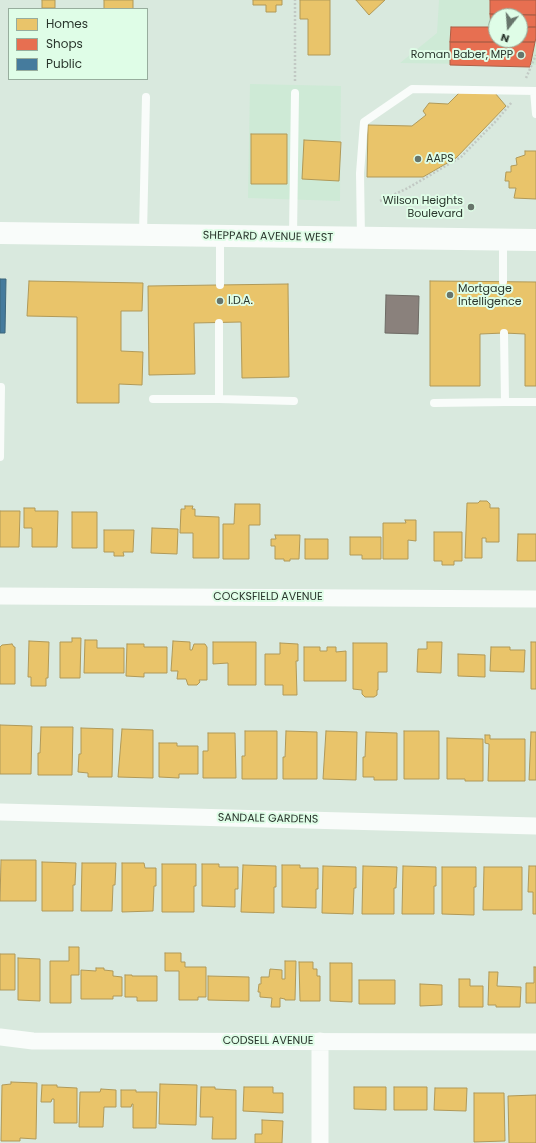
<!DOCTYPE html>
<style>
body{margin:0}
#map{position:relative;width:536px;height:1143px;overflow:hidden;background:#d9e9de;font-family:Poppins,sans-serif}
canvas{display:block}
.legend{position:absolute;left:8px;top:8px;width:140px;height:72px;box-sizing:border-box;background:#dffde7;border:1px solid #97ad9d;margin:0;padding:5px 7px;list-style:none;font-size:12px;color:#2a362d}
.legend li{display:flex;align-items:center;gap:8px;height:20px}
.legend b{width:20px;border:1px solid #97ad9d}
.north{position:absolute;left:488px;top:8px;width:40px;height:40px;box-sizing:border-box;background:#dffde7;border:1px solid #97ad9d;border-radius:50%;rotate:197deg;font-size:11px;font-weight:700;line-height:16px;text-align:center;color:#2a362d}
.north::after{content:'';display:block;margin:auto;width:14px;height:18px;background:#67756b;clip-path:polygon(50% 0,100% 100%,50% 72%,0 100%)}
</style>
<div id="map">
<canvas width="536" height="1143"></canvas>
<ul class="legend">
<li><b style="height:11px;background:#e9c46a"></b>Homes</li>
<li><b style="height:11px;background:#e76f51"></b>Shops</li>
<li><b style="height:11px;background:#457b9d"></b>Public</li>
</ul>
<div class="north">N</div>
</div>
<script>
const c = document.querySelector('canvas').getContext('2d');
c.lineJoin = 'round';
function fill(path, color) {
  c.fillStyle = color;
  c.fill(path, 'evenodd');
}
function poly(rows) {
  const path = new Path2D();
  for (const r of rows) {
    path.moveTo(r[0], r[1]);
    for (let i = 2; i < r.length; i += 2) path.lineTo(r[i], r[i + 1]);
  }
  return path;
}
function trace(path, color, width, dash) {
  c.strokeStyle = color;
  c.lineWidth = width;
  c.lineCap = dash ? 'butt' : 'round';
  c.setLineDash(dash || []);
  c.stroke(path);
}
function drawText(font, color, halo, rows, align = 'center') {
  c.font = font + ' Poppins,sans-serif';
  c.lineWidth = 4;
  c.setLineDash([]);
  c.textBaseline = 'middle';
  c.strokeStyle = halo;
  c.fillStyle = color;
  for (const [text, x, y, turn = 0] of rows) {
    c.save();
    c.translate(x, y);
    c.rotate((+turn || 0) * Math.PI / 180);
    c.textAlign = isNaN(turn) ? turn : align;
    if (halo) c.strokeText(text, 0, 0);
    c.fillText(text, 0, 0);
    c.restore();
  }
}
fill(poly([
 [439,0,536,0,536,65,400,63,437,33],
 [496,16,520,16,520,40,496,40],
 [250,84,341,86,340,201,248,198]
]), '#ceead6');
const homes = poly([
 [42,0,55,0,55,8,42,8,42,0],
 [104,0,133,0,133,9,104,9,104,0],
 [253,0,282,0,282,5,276,5,276,12,266,12,266,5,253,5,253,0],
 [300,0,330,0,330,55,308,55,308,19,300,19,300,0],
 [356,0,385,0,369,15,356,0],
 [460,92,495,93,506,106,456,158,423,177,367,177,368,125,412,126,426,115,423,111,429,103,448,104,460,92],
 [251,134,287,134,287,184,251,184,251,134],
 [304,140,341,142,339,181,302,179,304,140],
 [525,151,536,151,536,199,514,198,516,188,509,188,509,181,505,181,506,172,511,172,511,166,517,165,516,158,525,155,525,151],
 [29,281,143,283,142,311,121,311,121,351,143,352,142,385,119,384,119,403,77,403,77,317,27,316,29,281],
 [430,281,536,282,536,386,525,386,525,334,504,333,480,334,480,386,430,386,430,281],
 [288,284,289,377,242,378,241,322,194,323,195,374,149,375,148,286,288,284],
 [480,501,487,501,490,504,490,508,499,508,499,542,486,542,486,538,482,538,482,558,465,558,467,503,478,503,480,501],
 [235,504,260,504,260,525,249,525,249,559,223,559,223,524,234,524,235,504],
 [185,506,193,506,192,509,195,509,195,516,219,517,219,558,193,558,193,533,180,533,181,509,185,509,185,506],
 [24,508,35,508,35,511,58,511,57,547,32,547,32,528,24,528,24,508],
 [0,511,20,511,19,547,0,547,0,511],
 [72,512,97,512,97,548,72,548,72,512],
 [405,520,416,520,416,541,408,540,408,559,383,559,383,523,406,523,405,520],
 [152,528,178,529,177,554,151,553,152,528],
 [104,530,134,530,133,552,123,552,124,556,114,556,114,552,104,552,104,530],
 [434,532,462,532,462,561,454,561,454,565,442,565,442,561,434,561,434,532],
 [518,534,536,534,536,561,517,561,518,534],
 [275,535,300,535,299,559,290,559,290,561,284,561,284,559,275,559,275,546,271,546,271,539,276,539,275,535],
 [350,537,381,537,381,559,362,559,362,555,350,555,350,537],
 [305,539,328,539,328,559,305,559,305,539],
 [72,638,81,638,80,678,60,678,60,642,72,642,72,638],
 [85,640,97,640,97,648,124,648,124,673,84,673,85,640],
 [29,641,49,642,48,678,46,678,46,686,31,686,31,677,28,677,29,641],
 [173,641,190,642,190,650,192,650,194,644,205,644,207,647,207,680,199,680,200,682,197,685,188,685,186,679,177,679,178,671,171,671,173,641],
 [213,642,256,642,256,685,228,685,228,663,213,664,213,642],
 [427,642,442,642,441,673,417,672,418,649,427,649,427,642],
 [531,642,536,642,536,689,531,689,531,642],
 [280,643,298,644,298,661,296,661,297,695,283,695,283,685,265,685,265,654,280,654,280,643],
 [353,643,387,643,387,672,378,672,378,690,377,690,377,695,374,697,365,697,362,694,362,690,353,689,353,643],
 [12,644,14,647,15,647,15,684,0,684,0,647,2,645,12,644],
 [127,644,144,644,144,647,167,647,167,673,144,673,144,677,126,676,127,644],
 [304,647,320,647,320,651,327,651,327,647,336,647,336,652,346,651,346,681,304,681,304,647],
 [491,647,510,647,510,650,525,650,524,672,490,671,491,647],
 [458,654,485,655,485,677,458,676,458,654],
 [0,725,32,726,31,774,0,774,0,725],
 [41,727,73,727,72,775,38,775,38,753,40,753,41,727],
 [81,728,113,729,112,777,88,777,88,773,78,772,79,754,81,754,81,728],
 [122,729,153,730,153,778,118,777,122,729],
 [245,731,277,731,277,779,242,779,242,756,245,756,245,731],
 [286,731,317,732,317,779,283,779,283,757,285,757,286,731],
 [326,731,357,732,356,780,323,779,326,731],
 [404,731,439,731,439,779,404,779,404,731],
 [366,732,397,733,397,780,374,780,374,777,363,777,363,757,365,757,366,732],
 [531,732,536,732,536,780,529,780,531,732],
 [208,733,235,733,236,778,203,778,203,751,208,751,208,733],
 [485,735,490,735,490,739,525,739,525,781,488,781,489,744,485,743,485,735],
 [447,738,483,739,483,781,465,781,465,779,447,779,447,738],
 [159,743,177,743,177,746,198,746,198,774,179,774,179,778,159,777,159,743],
 [1,860,36,860,36,901,0,901,1,860],
 [42,862,76,863,75,885,73,885,73,911,42,911,42,862],
 [82,863,116,863,115,885,113,885,112,911,81,911,82,863],
 [122,863,144,863,145,868,156,868,156,886,154,886,153,911,122,912,122,863],
 [162,864,196,864,196,886,194,886,194,912,162,912,162,864],
 [202,864,219,864,219,867,238,867,238,889,235,889,235,907,202,906,202,864],
 [243,865,276,866,276,887,274,887,274,913,241,912,243,865],
 [282,865,300,865,300,868,318,868,318,889,316,889,316,908,282,907,282,865],
 [323,866,356,867,356,888,354,888,353,914,322,913,323,866],
 [363,866,397,867,396,888,394,888,394,914,362,914,363,866],
 [403,866,436,867,436,886,434,886,434,914,402,914,403,866],
 [529,866,536,866,536,914,533,914,533,892,528,892,529,866],
 [442,867,476,867,476,887,474,887,474,915,442,914,442,867],
 [484,867,522,867,522,910,483,910,484,867],
 [69,947,79,947,79,975,71,975,71,1003,50,1003,50,961,69,961,69,947],
 [165,953,181,953,181,962,185,962,185,967,206,967,206,997,198,997,198,1000,179,1000,179,971,165,971,165,953],
 [0,954,15,954,15,990,0,990,0,954],
 [18,958,40,959,40,1001,18,1000,18,958],
 [285,961,296,961,295,1000,285,1000,285,999,280,998,280,1007,271,1007,272,998,260,997,260,992,258,992,259,984,261,984,261,977,269,977,270,969,282,970,282,979,285,979,285,961],
 [299,962,313,962,313,969,317,969,317,976,320,976,320,1001,300,1001,299,962],
 [330,963,352,963,352,1002,330,1001,330,963],
 [534,967,536,967,536,1003,526,1003,526,983,534,983,534,967],
 [96,968,104,968,104,970,113,971,113,976,122,977,122,996,113,996,113,999,81,999,81,970,96,971,96,968],
 [489,972,498,972,497,986,521,987,520,1007,496,1007,496,1005,488,1005,489,972],
 [125,975,132,975,132,976,157,976,157,1001,137,1001,137,997,125,997,125,975],
 [208,976,249,977,249,1001,208,1000,208,976],
 [459,979,470,979,470,986,483,986,483,1007,459,1007,459,979],
 [359,980,395,980,395,1004,359,1004,359,980],
 [420,984,442,985,442,1005,420,1006,420,984],
 [11,1082,37,1083,36,1139,20,1138,20,1141,1,1141,2,1085,11,1084,11,1082],
 [160,1084,197,1085,196,1125,159,1124,160,1084],
 [42,1085,57,1085,57,1087,77,1088,77,1123,54,1123,54,1099,52,1099,51,1102,41,1102,42,1085],
 [201,1087,215,1087,215,1089,236,1090,236,1139,212,1139,213,1117,200,1117,201,1087],
 [244,1087,273,1087,273,1093,283,1093,283,1113,243,1111,244,1087],
 [354,1087,386,1087,386,1110,354,1109,354,1087],
 [394,1087,427,1087,427,1110,394,1110,394,1087],
 [435,1088,467,1088,466,1111,434,1110,435,1088],
 [101,1089,116,1090,116,1107,104,1107,103,1127,79,1127,80,1092,100,1092,101,1089],
 [121,1090,136,1090,136,1092,157,1092,156,1128,133,1128,133,1104,132,1104,131,1107,121,1107,121,1090],
 [474,1093,504,1093,505,1141,474,1142,474,1093],
 [536,1095,536,1143,509,1143,508,1096,536,1095],
 [262,1120,283,1121,282,1143,255,1143,255,1134,262,1134,262,1120]
]);
fill(homes, '#e9c46a');
trace(homes, '#b09958', 1);
const shops = poly([
 [490,0,536,0,536,15,490,14,490,0],
 [490,14,536,15,536,27,520,27,520,16,496,16,496,27,491,27,490,14],
 [451,27,496,27,496,40,520,40,520,27,536,27,536,38,535,42,450,42,451,27],
 [450,42,535,42,530,67,450,65,450,42]
]);
fill(shops, '#e76f51');
trace(shops, '#ae5e46', 1);
const public = poly([
 [0,279,6,279,5,333,0,333,0,279]
]);
fill(public, '#457b9d');
trace(public, '#3d667b', 1);
const industry = poly([
 [386,295,419,296,418,334,385,333,386,295]
]);
fill(industry, '#8a817c');
trace(industry, '#6d6a64', 1);
trace(poly([
 [526,78,536,55],
 [295,81,295,0],
 [380,201,408,188,461,157,496,121,512,102]
]), '#c2c9c4', 2.5, [2, 2]);
trace(poly([
 [534,91,536,114],
 [143,234,146,97],
 [293,236,295,93],
 [361,238,360,173,364,122,412,89,536,91],
 [503,282,503,241],
 [220,285,220,237],
 [153,399,219,399,219,323],
 [219,399,294,401],
 [505,402,536,402],
 [434,403,505,402,504,333],
 [0,457,1,387]
]), '#f9fcfa', 8);
trace(poly([
 [0,596,536,599],
 [0,812,536,826],
 [0,1037,33,1041,536,1042],
 [320,1041,320,1143]
]), '#f9fcfa', 17);
trace(poly([
 [0,233,536,240]
]), '#f9fcfa', 22);
for (const [x, y, r, color] of [
 [521,55,4,"#67756b"],
 [418,159,4,"#67756b"],
 [471,207,4,"#67756b"],
 [450,295,4,"#67756b"],
 [220,301,4,"#67756b"]
]) {
  const dot = new Path2D();
  dot.arc(x, y, r, 0, 2 * Math.PI);
  c.fillStyle = color;
  c.fill(dot);
  trace(dot, '#dffde7', 1.5);
}
drawText('11px', '#2a362d', '#dffde7', [
 ["Roman Baber, MPP",513,55,"right"],
 ["AAPS",426,159],
 ["Wilson Heights",463,201,"right"],
 ["Boulevard",463,214,"right"],
 ["Mortgage",458,289],
 ["Intelligence",458,302],
 ["I.D.A.",228,301]
], 'left');
drawText('11px', '#2a362d', '#dffde7', [
 ["SHEPPARD AVENUE WEST",268,237,1],
 ["COCKSFIELD AVENUE",268,597],
 ["SANDALE GARDENS",268,819,1],
 ["CODSELL AVENUE",268,1041]
]);
</script>
